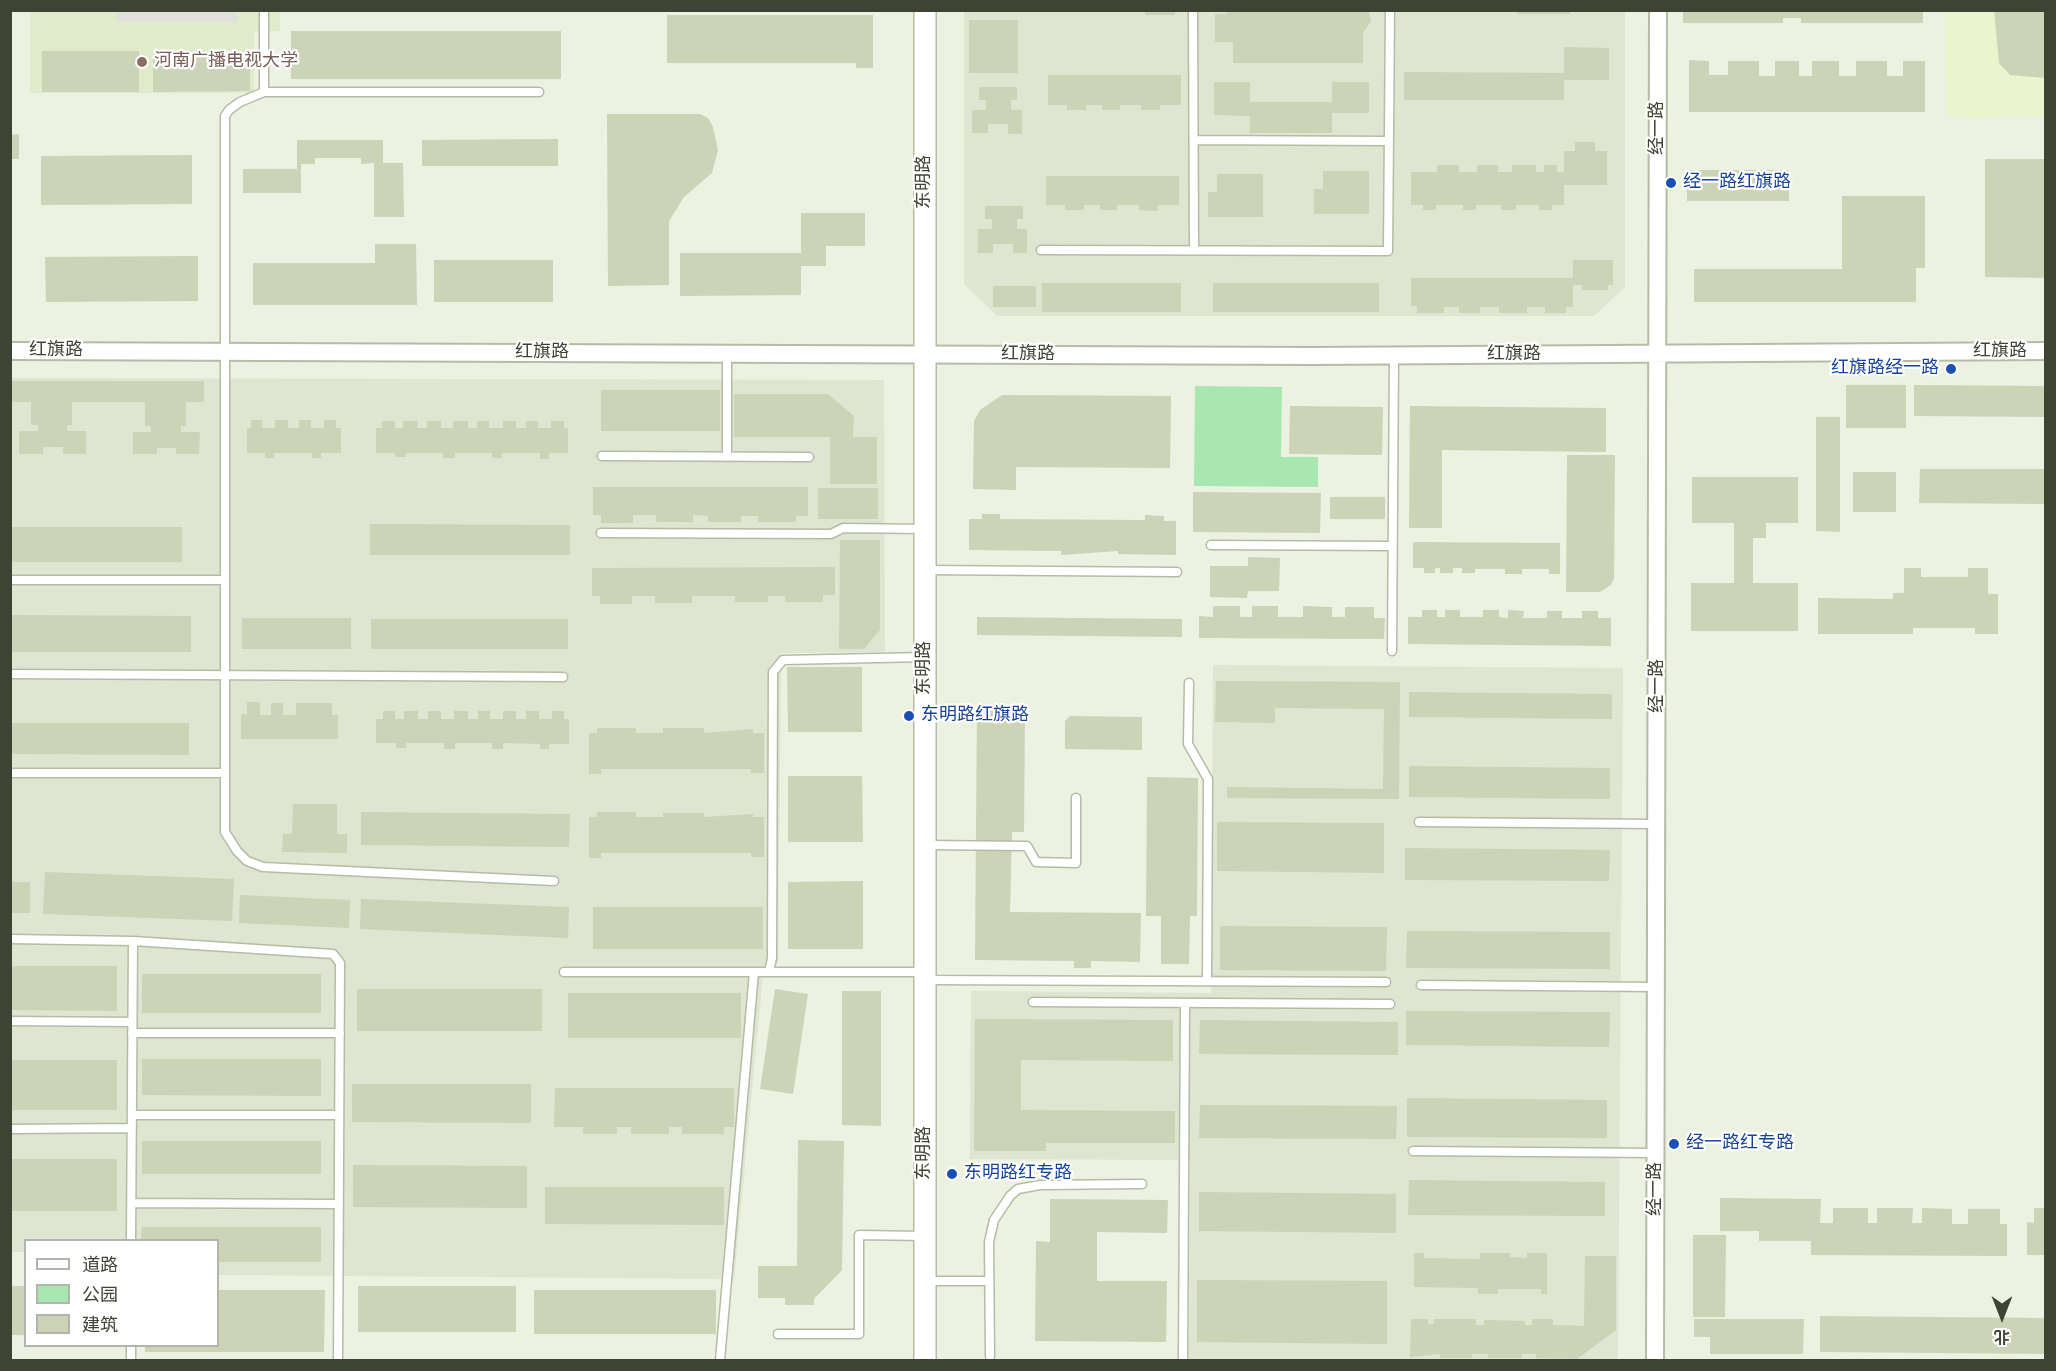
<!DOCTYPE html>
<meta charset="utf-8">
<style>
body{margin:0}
#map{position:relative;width:2056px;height:1371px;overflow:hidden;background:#ecf1e2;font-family:Overpass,"Noto Sans SC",sans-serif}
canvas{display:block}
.frame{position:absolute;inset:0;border:12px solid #3e4333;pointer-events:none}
.legend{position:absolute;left:24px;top:1239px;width:195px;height:108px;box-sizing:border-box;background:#fff;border:2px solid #b2b4ad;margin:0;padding:8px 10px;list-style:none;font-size:18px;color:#3e4333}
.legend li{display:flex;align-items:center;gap:12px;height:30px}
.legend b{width:30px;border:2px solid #b2b4ad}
.north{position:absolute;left:1972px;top:1287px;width:60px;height:60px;-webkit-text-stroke:4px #fff;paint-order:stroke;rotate:180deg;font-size:16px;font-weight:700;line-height:24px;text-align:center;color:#3e4333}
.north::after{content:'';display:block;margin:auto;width:21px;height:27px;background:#3e4333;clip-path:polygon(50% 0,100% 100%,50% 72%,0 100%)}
</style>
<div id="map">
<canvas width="2056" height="1371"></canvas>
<div class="frame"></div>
<ul class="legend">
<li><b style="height:8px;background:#fff"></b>道路</li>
<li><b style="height:16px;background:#a9e7b0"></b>公园</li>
<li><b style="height:16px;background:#ccd3b7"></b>建筑</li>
</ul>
<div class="north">北</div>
</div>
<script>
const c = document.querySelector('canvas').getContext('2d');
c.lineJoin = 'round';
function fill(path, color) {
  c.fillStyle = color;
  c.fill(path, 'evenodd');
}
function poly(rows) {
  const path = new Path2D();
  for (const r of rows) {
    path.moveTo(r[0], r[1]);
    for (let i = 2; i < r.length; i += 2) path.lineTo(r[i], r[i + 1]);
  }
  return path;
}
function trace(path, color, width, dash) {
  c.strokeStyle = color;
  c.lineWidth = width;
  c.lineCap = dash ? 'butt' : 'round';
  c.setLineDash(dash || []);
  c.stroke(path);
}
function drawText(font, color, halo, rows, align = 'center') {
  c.font = font + ' Overpass,"Noto Sans SC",sans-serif';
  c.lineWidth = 4.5;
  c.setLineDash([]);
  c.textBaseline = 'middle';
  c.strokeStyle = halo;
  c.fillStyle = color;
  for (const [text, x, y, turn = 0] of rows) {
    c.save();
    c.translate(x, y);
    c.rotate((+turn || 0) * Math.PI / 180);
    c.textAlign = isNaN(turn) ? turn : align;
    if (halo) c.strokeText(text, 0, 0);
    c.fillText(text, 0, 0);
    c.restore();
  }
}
fill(poly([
 [964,11,1625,11,1625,287,1594,316,997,316,964,284],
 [11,378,884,380,885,652,781,653,778,963,764,964,734,1279,218,1275,218,1240,26,1240,25,1252,11,1252],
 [1213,665,1623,668,1618,1360,1189,1360,1190,1160,970,1159,971,991,1211,993]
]), '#dee5d0');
fill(poly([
 [1945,11,2045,11,2045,116,1947,117]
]), '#ebf4cc');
fill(poly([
 [30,11,280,11,280,31,254,31,254,93,30,93]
]), '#dfebcb');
fill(poly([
 [1195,386,1282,387,1281,457,1318,457,1318,487,1194,486]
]), '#a9e7b0');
fill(poly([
 [116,11,237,11,237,22,116,22]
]), '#e0e1db');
fill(poly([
 [1145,10,1175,10,1175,15,1145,15],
 [1227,10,1369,10,1371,21,1363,33,1363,63,1233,63,1233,42,1215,42,1215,14,1227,14],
 [1517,10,1570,10,1570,14,1517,14],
 [1683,10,1923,10,1923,23,1801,23,1801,18,1783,18,1783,23,1683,23],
 [1994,10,2046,10,2046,78,2010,75,1999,63],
 [667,15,873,15,873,68,856,68,856,63,667,63],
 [969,20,1018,20,1018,73,969,73],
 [291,31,561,31,561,79,291,79],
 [1564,47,1609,48,1609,80,1564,80,1564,100,1404,100,1404,72,1564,73],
 [42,51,139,51,139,92,42,92],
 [153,51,250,51,250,91,153,92],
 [1689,60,1709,61,1709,75,1728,75,1728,61,1759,61,1759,76,1775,76,1775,61,1799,61,1799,76,1812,76,1812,61,1839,61,1839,76,1856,76,1856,61,1887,61,1887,76,1903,76,1903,61,1925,61,1925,112,1689,112],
 [1048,75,1181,75,1181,105,1160,105,1160,110,1141,110,1141,105,1120,105,1120,110,1102,110,1102,105,1086,105,1086,110,1067,110,1067,105,1048,105],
 [1214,82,1250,82,1250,102,1332,102,1332,82,1369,82,1369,113,1332,113,1332,133,1250,133,1250,116,1214,115],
 [979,87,1017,87,1017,100,1011,100,1011,110,1022,110,1022,134,1008,134,1008,124,988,124,988,133,972,133,972,110,986,110,986,100,979,100],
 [607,114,700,114,708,118,713,127,718,150,712,173,684,197,669,221,669,285,608,286],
 [19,134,19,159,10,159,10,135],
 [558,139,558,166,422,166,422,140],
 [297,140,383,140,383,163,403,163,404,217,374,217,374,163,361,164,361,158,315,158,315,164,301,164,301,193,243,193,243,169,297,169],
 [1575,142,1595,142,1595,151,1607,151,1607,185,1564,185,1564,205,1552,205,1552,210,1539,210,1539,205,1516,205,1516,210,1501,210,1501,205,1476,205,1476,210,1463,210,1463,205,1436,205,1436,210,1423,210,1423,205,1411,205,1411,172,1437,172,1437,165,1459,165,1459,172,1477,172,1477,165,1498,165,1498,172,1512,172,1512,165,1536,165,1536,172,1544,172,1544,165,1557,165,1557,172,1564,172,1564,151,1575,151],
 [192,155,192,204,41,205,41,156],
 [1985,159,2046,159,2046,278,1985,277],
 [1687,170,1789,170,1789,201,1687,201],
 [1323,171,1369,171,1369,214,1314,214,1314,189,1323,189],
 [1217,174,1263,174,1263,217,1208,217,1208,192,1217,192],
 [1046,176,1179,176,1179,205,1158,205,1158,211,1139,210,1139,205,1117,205,1117,210,1100,210,1100,205,1084,205,1084,210,1065,210,1065,205,1046,205],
 [1842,196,1925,196,1925,268,1916,268,1916,302,1694,302,1694,269,1842,269],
 [985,206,1023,206,1023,219,1017,219,1017,229,1027,229,1027,253,1013,253,1013,244,993,244,993,253,978,253,978,229,992,229,992,219,985,219],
 [801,213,865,213,865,246,826,246,826,266,801,266,801,295,680,296,680,253,801,253],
 [375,244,416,244,417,305,253,305,253,263,375,263],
 [198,256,198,301,46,302,45,257],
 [434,260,553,260,553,302,434,302],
 [1573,260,1613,260,1613,285,1608,285,1608,290,1582,290,1582,285,1573,285,1573,307,1566,307,1566,313,1545,313,1545,307,1527,307,1527,313,1499,313,1499,307,1480,307,1480,313,1459,313,1459,307,1444,307,1444,313,1417,313,1417,306,1411,306,1411,278,1573,278],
 [1042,283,1181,283,1181,312,1042,312],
 [1213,283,1379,283,1379,312,1213,312],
 [993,286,1036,286,1036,307,993,307],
 [10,381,204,381,204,402,186,402,186,426,181,426,181,432,200,432,199,454,176,454,176,448,157,448,157,454,133,454,133,432,151,432,151,426,145,426,145,402,72,402,72,425,67,425,67,431,86,431,86,454,63,454,63,447,43,447,43,454,19,454,19,431,38,431,38,425,31,425,31,402,10,402],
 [1846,385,1906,385,1906,428,1846,428],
 [1914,385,2046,386,2046,417,1914,416],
 [601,390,720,390,720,431,601,431],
 [734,394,828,394,854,416,853,437,877,437,877,484,830,484,830,437,734,437],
 [1002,395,1171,396,1170,468,1016,467,1016,490,973,489,974,421,980,410],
 [1290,406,1383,407,1382,455,1289,454],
 [1410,406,1606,408,1606,452,1442,450,1442,528,1409,528],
 [1816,417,1840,417,1840,532,1816,531],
 [251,420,262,420,262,428,275,428,275,420,288,420,288,428,299,428,299,420,311,420,311,428,324,428,324,420,336,420,336,428,341,428,341,453,321,453,321,458,312,458,312,453,274,453,274,458,265,458,265,453,247,453,247,428,251,428],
 [382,421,395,421,395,428,403,428,403,421,418,421,417,428,427,428,427,421,441,421,441,428,453,428,453,421,468,421,468,428,477,428,477,421,489,421,489,428,503,428,503,421,516,421,516,428,526,428,526,421,538,421,538,428,551,428,551,421,564,421,564,428,568,428,568,453,549,453,549,459,540,459,540,453,502,453,502,458,492,458,492,453,455,453,455,458,443,458,443,453,406,453,406,457,395,457,395,453,376,453,376,428,382,428],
 [1567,455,1615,455,1614,578,1611,585,1600,592,1566,592],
 [1920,469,2046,469,2046,504,1919,503],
 [1853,472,1896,472,1896,512,1853,512],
 [1692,477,1798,477,1798,523,1766,523,1766,538,1753,538,1753,583,1798,583,1798,631,1691,631,1691,583,1734,583,1734,523,1692,523],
 [593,487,808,487,808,516,796,516,796,522,758,522,758,516,741,516,741,522,708,522,708,516,693,515,693,522,656,522,656,515,633,515,633,523,601,523,601,515,593,515],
 [818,488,878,488,878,519,818,519],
 [1193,492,1321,493,1320,533,1193,532],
 [1330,497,1385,497,1385,519,1330,519],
 [982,514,1000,514,1000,519,1145,520,1145,515,1164,516,1164,521,1176,521,1176,555,1118,554,1118,551,1061,555,1061,551,969,550,969,519,982,519],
 [370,524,570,525,570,555,370,555],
 [10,527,182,527,182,562,10,562],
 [840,540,880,540,880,630,864,649,839,649],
 [1413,542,1560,543,1560,574,1549,574,1549,569,1522,569,1522,574,1505,574,1505,569,1475,569,1475,573,1462,573,1462,568,1453,568,1453,573,1440,573,1440,568,1435,568,1435,573,1424,573,1424,568,1413,568],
 [1248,557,1280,558,1279,591,1248,591,1247,598,1210,597,1210,566,1248,566],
 [835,567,835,595,823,595,823,602,785,602,785,596,768,596,768,602,735,602,735,596,692,596,692,603,655,603,655,596,632,596,632,604,600,604,600,596,592,596,592,568],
 [1904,568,1921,568,1921,577,1968,577,1968,568,1988,568,1988,594,1998,594,1998,634,1975,634,1975,628,1913,628,1913,634,1818,634,1818,598,1893,599,1893,593,1904,593],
 [1213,606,1240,606,1240,617,1252,617,1252,606,1278,606,1278,617,1303,617,1303,606,1332,607,1332,617,1345,617,1345,607,1374,607,1374,618,1385,618,1384,639,1199,638,1199,616,1213,617],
 [1422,610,1437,610,1437,617,1445,617,1445,610,1460,610,1460,617,1483,617,1483,610,1499,610,1499,617,1508,618,1508,610,1524,611,1523,618,1547,618,1547,611,1562,611,1562,618,1582,618,1582,611,1598,611,1598,618,1611,618,1611,646,1408,644,1408,617,1422,617],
 [10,615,191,616,191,652,10,652],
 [977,617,1182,619,1182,637,977,635],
 [242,618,351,618,351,649,242,649],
 [371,619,568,619,568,649,371,649],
 [787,667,862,667,862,732,788,732],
 [1216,681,1400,682,1399,799,1227,798,1227,787,1383,789,1384,709,1275,708,1275,723,1215,722],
 [1409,692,1612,694,1612,719,1409,717],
 [247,702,260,702,260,715,271,715,271,703,283,703,283,715,296,715,296,703,332,703,332,715,338,715,338,739,241,739,241,714,247,714],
 [977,705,1025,705,1024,832,1012,832,1010,912,1141,913,1140,962,1091,961,1091,968,1074,968,1074,961,975,960],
 [383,711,395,711,395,719,404,719,404,711,418,711,418,719,428,719,428,711,441,711,441,719,454,719,454,711,468,711,468,719,478,719,478,711,490,711,490,719,503,719,503,711,516,711,516,719,526,719,526,711,539,711,539,719,552,719,552,711,564,711,564,719,569,719,569,744,549,744,549,749,540,749,540,744,503,743,503,749,492,749,492,743,455,743,455,749,444,749,444,743,406,743,406,748,396,748,396,743,376,743,376,719,383,719],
 [1070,716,1142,717,1142,750,1065,749,1065,721],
 [10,723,189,723,189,755,10,754],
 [597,728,636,728,636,733,663,733,663,728,704,728,704,733,753,729,753,733,764,733,764,773,751,773,751,769,601,769,601,774,589,774,589,733,597,733],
 [1409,766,1610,768,1610,799,1409,797],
 [788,776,862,776,863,842,788,842],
 [1147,777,1198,778,1197,916,1190,916,1189,964,1161,964,1161,916,1146,916],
 [293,804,337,804,337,834,347,834,347,853,282,852,283,834,292,834],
 [361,812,570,814,569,847,361,845],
 [597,812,636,812,636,817,663,817,663,813,704,813,704,817,753,814,753,817,764,817,764,857,751,857,751,853,601,853,601,858,589,858,589,817,597,817],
 [1217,822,1384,823,1384,873,1217,871],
 [1405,848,1610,850,1609,881,1405,880],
 [45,872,234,879,232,921,43,914],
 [863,881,863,949,788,949,788,882],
 [10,882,30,882,30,913,10,913],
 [240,895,350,900,349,928,239,923],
 [361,899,569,907,568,938,360,929],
 [593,907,763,907,763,949,593,949],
 [1220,926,1387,927,1386,971,1220,970],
 [1407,931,1610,932,1610,969,1406,968],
 [10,966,117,966,117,1011,10,1010],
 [142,974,321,974,321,1013,142,1013],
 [357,989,542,989,542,1031,357,1031],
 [775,989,808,994,793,1094,760,1089],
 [842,991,881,991,881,1126,842,1125],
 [568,993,741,993,741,1038,568,1038],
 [1406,1011,1610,1012,1609,1047,1406,1045],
 [975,1019,1173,1020,1173,1061,1021,1060,1021,1110,1175,1111,1175,1143,1046,1143,1046,1151,974,1151],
 [1200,1020,1398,1022,1398,1055,1199,1054],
 [142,1059,321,1059,321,1096,142,1095],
 [10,1060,117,1060,117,1110,10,1110],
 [352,1084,531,1084,531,1123,352,1122],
 [555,1088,734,1088,734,1127,724,1127,724,1134,682,1134,682,1127,669,1127,669,1134,631,1134,631,1127,617,1127,617,1134,583,1134,583,1127,554,1127],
 [1407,1098,1607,1100,1607,1138,1407,1137],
 [1200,1105,1397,1106,1396,1139,1199,1138],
 [798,1140,844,1141,842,1270,814,1299,814,1305,785,1305,785,1298,758,1298,758,1266,797,1266],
 [142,1141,321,1141,321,1174,142,1174],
 [10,1159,117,1159,117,1211,10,1211],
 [353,1165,527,1166,527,1208,353,1207],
 [1409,1180,1605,1182,1605,1216,1408,1215],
 [545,1187,724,1187,724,1225,545,1224],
 [1199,1192,1396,1194,1396,1233,1199,1231],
 [1720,1198,1821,1199,1820,1223,1833,1223,1833,1208,1868,1208,1868,1223,1877,1223,1877,1208,1913,1208,1912,1223,1922,1223,1922,1208,1952,1209,1952,1224,1968,1224,1968,1209,2000,1209,2000,1224,2007,1224,2007,1256,1811,1255,1811,1241,1759,1241,1759,1231,1720,1231],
 [1050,1199,1168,1200,1167,1233,1097,1232,1097,1281,1167,1281,1166,1342,1035,1341,1036,1241,1050,1242],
 [2034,1208,2046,1208,2046,1255,2027,1255,2027,1222,2034,1223],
 [142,1227,321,1227,321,1262,218,1262,218,1240,141,1240],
 [1693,1235,1726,1235,1725,1317,1693,1317],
 [1414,1253,1424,1253,1424,1258,1480,1259,1480,1253,1510,1253,1510,1257,1527,1258,1527,1253,1547,1253,1547,1294,1541,1294,1541,1289,1498,1289,1498,1294,1478,1294,1478,1288,1414,1287],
 [1585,1256,1616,1256,1616,1330,1577,1359,1536,1358,1536,1354,1522,1354,1522,1358,1488,1358,1488,1354,1472,1354,1472,1358,1440,1358,1440,1354,1410,1357,1411,1319,1428,1319,1428,1324,1434,1324,1434,1319,1476,1319,1476,1325,1484,1325,1484,1320,1525,1321,1525,1325,1532,1325,1532,1319,1553,1319,1553,1325,1584,1326],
 [1197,1280,1387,1281,1387,1344,1197,1342],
 [10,1286,26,1286,26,1335,10,1335],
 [358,1286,516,1286,516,1332,358,1332],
 [218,1290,325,1290,324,1352,145,1352,145,1346,218,1346],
 [534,1290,716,1290,716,1334,534,1334],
 [1820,1316,2046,1318,2046,1354,1820,1352],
 [1694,1319,1804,1319,1803,1354,1710,1354,1710,1337,1694,1337]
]), '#ccd3b7');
const service = poly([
 [264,10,264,92],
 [1193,10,1194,250],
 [539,92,264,92,240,102,229,110,225,116,225,832,237,851,247,861,263,867,554,881],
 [1194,140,1388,141],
 [1041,250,1388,251,1390,10],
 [602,456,809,457],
 [727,457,727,353],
 [601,533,831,534,843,528,925,529],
 [1211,545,1392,546],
 [925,570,1177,572],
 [10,580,224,580],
 [1392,651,1394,355],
 [10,674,563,677],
 [1189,683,1188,744,1208,779,1207,981],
 [10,773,225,773],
 [1419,822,1657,824],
 [925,845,1027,846,1036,862,1076,863,1076,798],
 [10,939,133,941,333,954,340,963,338,1360],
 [564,972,924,972],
 [769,972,772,958,773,672,783,660,925,657],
 [925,980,1386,982],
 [1421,985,1656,987],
 [1033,1002,1390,1004],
 [10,1021,132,1022],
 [132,1033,340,1033],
 [132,1115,339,1115],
 [10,1129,132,1128],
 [1413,1151,1656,1153],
 [132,1203,339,1204],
 [131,1240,133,941],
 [927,1281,989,1281],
 [778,1334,859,1334,859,1235,924,1236],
 [990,1356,989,1242,994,1220,1010,1196,1018,1189,1040,1185,1142,1184],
 [131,1360,131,1346],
 [720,1360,754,972],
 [1183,1360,1185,1003]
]);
const minor = poly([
 [10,351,1314,356,2046,351],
 [1655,1360,1658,10]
]);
const tertiary = poly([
 [925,1360,925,10]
]);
trace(service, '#b5bca5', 11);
trace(minor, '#b5bca5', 20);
trace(tertiary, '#b5bca5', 24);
trace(service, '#fff', 8);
trace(minor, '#fff', 16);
trace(tertiary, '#fff', 21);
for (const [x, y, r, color] of [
 [142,62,6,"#8d6e63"],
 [1671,183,6,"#1a4fb4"],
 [1951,369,6,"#1a4fb4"],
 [909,716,6,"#1a4fb4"],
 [1674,1144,6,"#1a4fb4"],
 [952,1174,6,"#1a4fb4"]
]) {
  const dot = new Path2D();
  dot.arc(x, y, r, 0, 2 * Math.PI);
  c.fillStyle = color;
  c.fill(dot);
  trace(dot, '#fff', 2);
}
drawText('18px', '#785e54', '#fff', [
 ["河南广播电视大学",154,62]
], 'left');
drawText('18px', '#3e4333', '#fff', [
 ["经一路",1658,128,-90],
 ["东明路",925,182,-90],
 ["红旗路",56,351],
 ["红旗路",2000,352],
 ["红旗路",542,353],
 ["红旗路",1028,355],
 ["红旗路",1514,355],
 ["东明路",925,668,-90],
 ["经一路",1658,686,-90],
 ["东明路",925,1153,-90],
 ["经一路",1656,1189,-90]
]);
drawText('18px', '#164399', '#fff', [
 ["经一路红旗路",1683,183],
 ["红旗路经一路",1939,369,"right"],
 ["东明路红旗路",921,716],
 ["经一路红专路",1686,1144],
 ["东明路红专路",964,1174]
], 'left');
</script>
